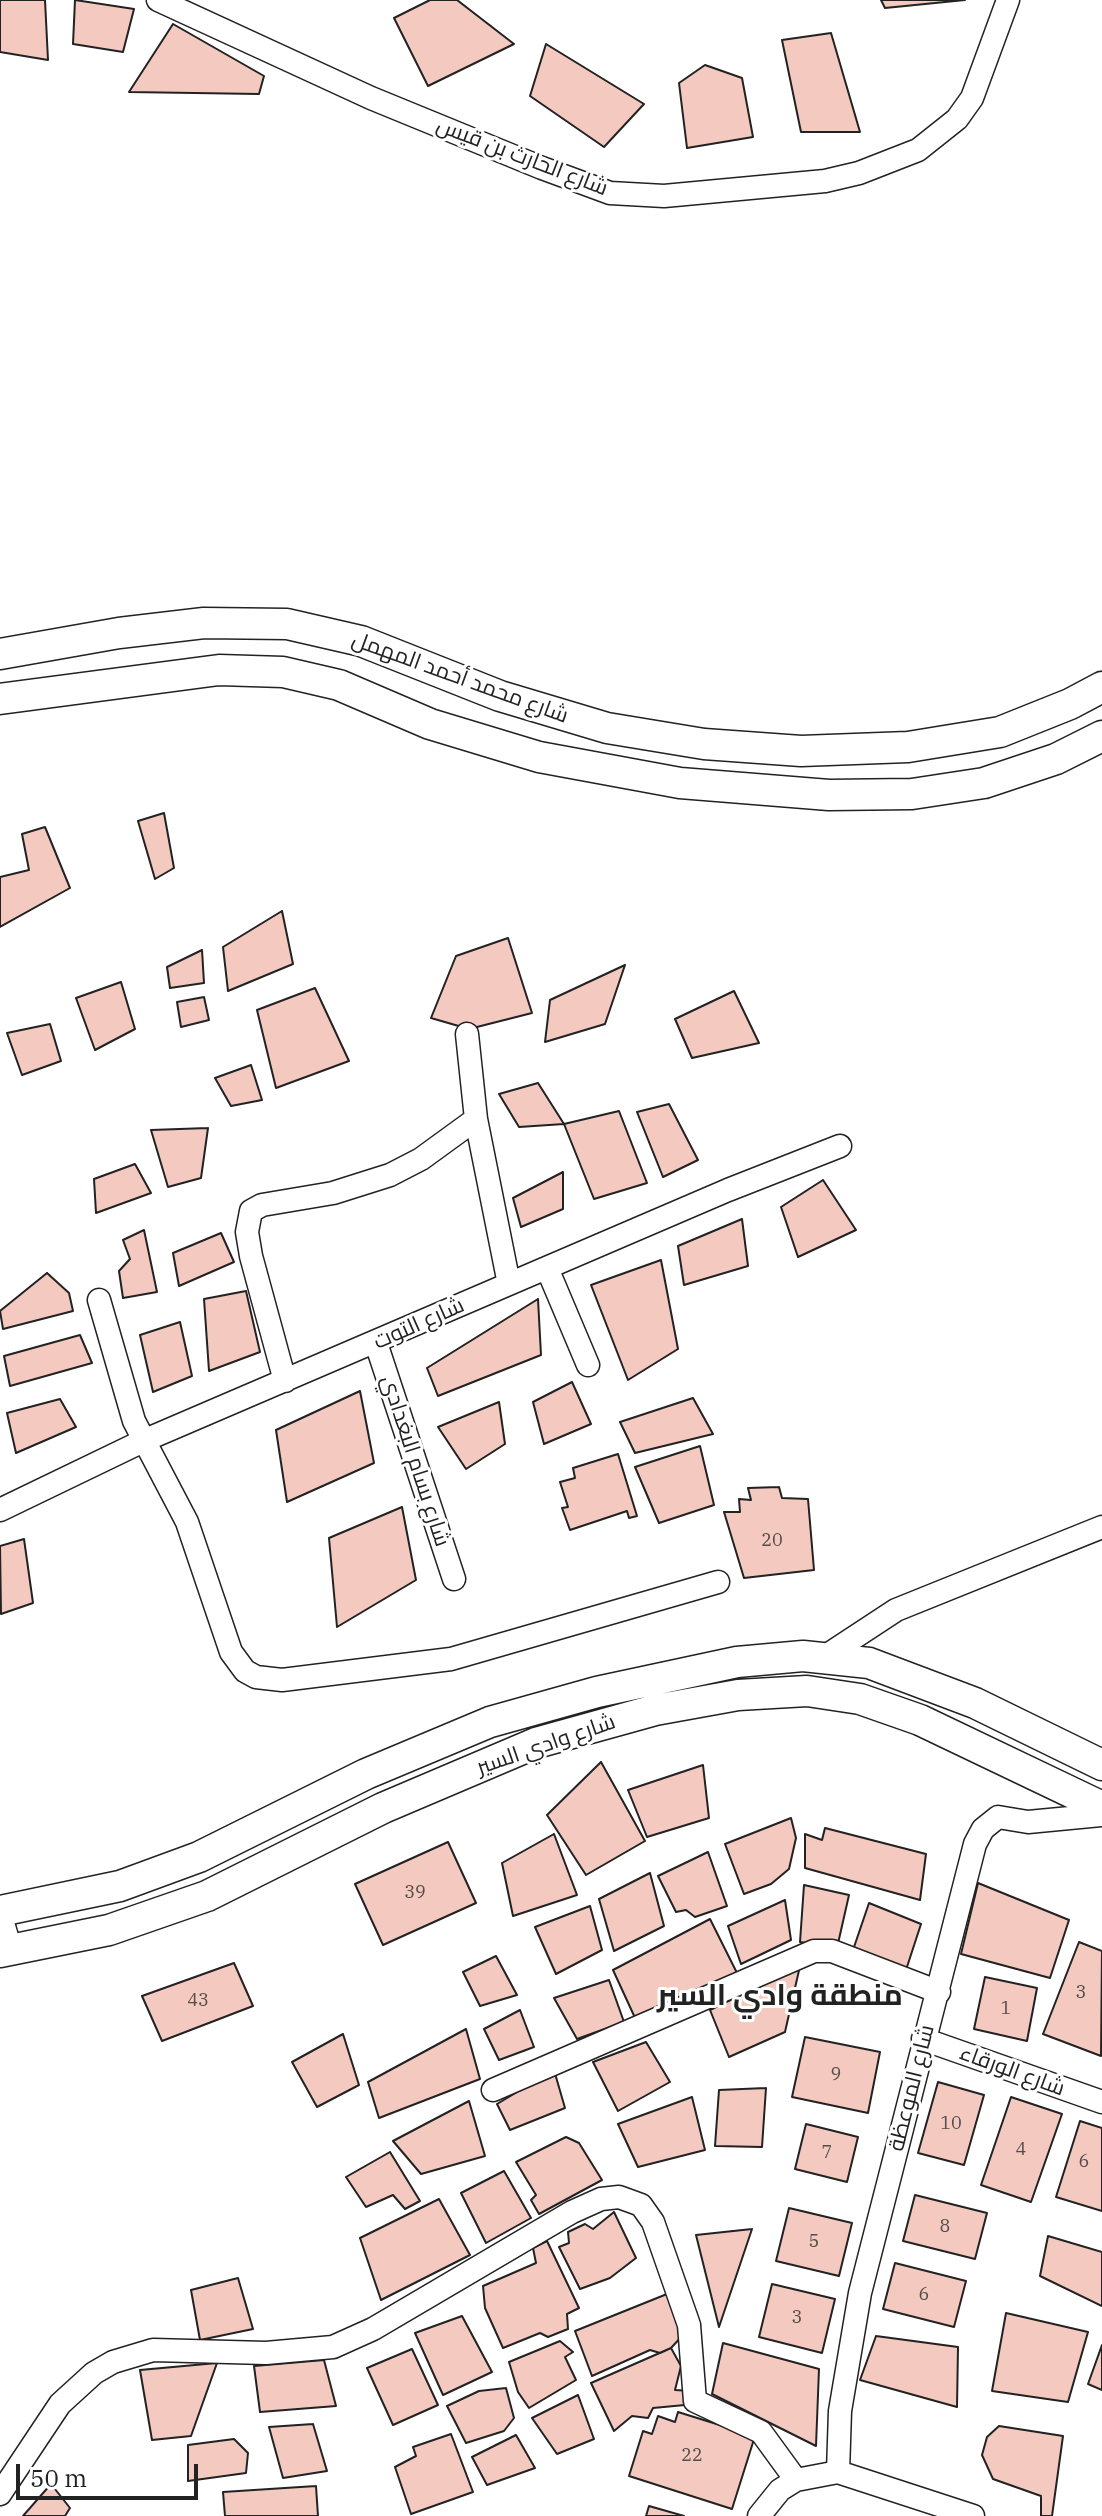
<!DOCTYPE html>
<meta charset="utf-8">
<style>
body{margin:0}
#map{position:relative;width:1102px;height:2516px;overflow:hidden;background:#fff;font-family:"IBM Plex Serif",serif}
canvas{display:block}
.scale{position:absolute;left:16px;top:2464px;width:182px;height:36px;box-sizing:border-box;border:4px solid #222;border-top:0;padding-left:10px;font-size:24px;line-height:28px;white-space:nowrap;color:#222;-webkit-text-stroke:6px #fff;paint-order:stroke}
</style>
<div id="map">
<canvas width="1102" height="2516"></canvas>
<div class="scale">50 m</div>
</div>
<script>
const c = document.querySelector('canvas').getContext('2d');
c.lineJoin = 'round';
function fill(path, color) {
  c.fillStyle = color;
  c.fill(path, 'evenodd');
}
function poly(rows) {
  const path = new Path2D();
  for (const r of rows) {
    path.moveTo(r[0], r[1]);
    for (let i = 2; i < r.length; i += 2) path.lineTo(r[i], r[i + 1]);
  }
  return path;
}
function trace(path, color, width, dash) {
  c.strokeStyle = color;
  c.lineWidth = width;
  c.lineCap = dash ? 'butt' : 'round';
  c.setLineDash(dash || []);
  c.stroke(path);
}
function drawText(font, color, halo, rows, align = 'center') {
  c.font = font + ' "IBM Plex Serif",Cairo,serif';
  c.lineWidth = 6;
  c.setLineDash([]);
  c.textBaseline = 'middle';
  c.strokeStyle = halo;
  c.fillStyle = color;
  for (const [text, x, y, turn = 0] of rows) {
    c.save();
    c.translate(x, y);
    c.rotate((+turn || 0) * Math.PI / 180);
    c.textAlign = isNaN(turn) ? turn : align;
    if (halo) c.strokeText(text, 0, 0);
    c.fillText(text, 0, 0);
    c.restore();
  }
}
const building = poly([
 [0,0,45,0,48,60,0,52,0,0],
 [75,0,134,9,123,52,73,44,75,0],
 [430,0,457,0,514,44,428,86,394,18,430,0],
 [881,0,965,0,885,8,881,0],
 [173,24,264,76,259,94,129,92,173,24],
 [831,33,860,132,801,132,782,40,831,33],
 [546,44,644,104,604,147,530,96,546,44],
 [705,65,742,78,753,137,687,148,679,83,705,65],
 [164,813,174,868,155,879,138,821,164,813],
 [45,827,70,888,0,927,0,877,29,870,22,834,45,827],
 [282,911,293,964,228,991,223,947,282,911],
 [508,938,532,1013,469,1029,431,1018,456,956,508,938],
 [202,950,204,983,170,988,167,967,202,950],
 [625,965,605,1024,545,1042,550,1000,625,965],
 [121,982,135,1029,95,1050,76,998,121,982],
 [315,988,349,1061,276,1088,257,1010,315,988],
 [734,991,759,1043,692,1058,675,1019,734,991],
 [204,997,209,1020,181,1027,177,1002,204,997],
 [50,1024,61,1061,22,1075,7,1033,50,1024],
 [251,1065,262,1100,231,1106,215,1078,251,1065],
 [538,1083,564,1124,519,1127,499,1094,538,1083],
 [669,1104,698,1160,663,1177,637,1112,669,1104],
 [619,1111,647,1183,594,1199,564,1124,619,1111],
 [208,1128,201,1178,168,1187,151,1130,208,1128],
 [135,1164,151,1193,96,1213,94,1179,135,1164],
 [563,1172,563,1209,521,1227,513,1198,563,1172],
 [823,1180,856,1230,798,1257,781,1207,823,1180],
 [742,1219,748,1266,684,1285,678,1246,742,1219],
 [144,1230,157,1292,123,1298,119,1271,130,1259,123,1240,144,1230],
 [221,1233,234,1262,179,1286,173,1253,221,1233],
 [661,1260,678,1349,628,1380,591,1285,661,1260],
 [47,1273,69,1293,73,1311,3,1329,0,1311,47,1273],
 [246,1291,260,1352,209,1371,204,1299,246,1291],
 [538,1299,541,1355,438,1396,427,1368,538,1299],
 [180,1322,192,1376,153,1392,140,1335,180,1322],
 [80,1335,92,1363,10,1386,4,1356,80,1335],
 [572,1382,591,1424,544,1444,533,1402,572,1382],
 [360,1391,374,1463,287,1502,276,1430,360,1391],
 [693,1398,713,1434,635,1453,620,1422,693,1398],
 [60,1399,76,1427,16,1453,7,1413,60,1399],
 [499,1402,505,1444,466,1469,438,1427,499,1402],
 [700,1446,714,1505,659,1523,635,1467,700,1446],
 [618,1454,637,1516,629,1518,627,1511,570,1530,562,1508,568,1507,560,1482,575,1478,573,1468,618,1454],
 [779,1487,782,1498,808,1499,814,1570,744,1578,724,1512,740,1512,739,1499,751,1500,748,1488,779,1487],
 [402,1507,416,1580,337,1627,329,1538,402,1507],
 [24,1539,33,1603,1,1614,0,1546,24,1539],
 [601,1762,645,1841,586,1875,547,1815,601,1762],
 [703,1765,709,1818,647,1837,628,1790,703,1765],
 [791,1818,796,1838,789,1869,771,1884,744,1894,725,1844,791,1818],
 [825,1828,926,1854,920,1900,805,1868,805,1834,822,1840,825,1828],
 [554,1834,577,1895,513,1916,502,1863,554,1834],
 [448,1842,476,1903,383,1945,355,1884,448,1842],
 [708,1852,727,1906,695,1917,686,1910,676,1912,658,1876,708,1852],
 [650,1873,664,1926,614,1951,599,1899,650,1873],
 [978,1883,1069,1920,1050,1978,961,1954,978,1883],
 [804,1885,849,1895,837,1948,800,1942,804,1885],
 [785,1900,791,1940,741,1964,728,1926,785,1900],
 [869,1903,921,1924,906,1970,853,1950,869,1903],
 [590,1906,602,1950,556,1974,535,1927,590,1906],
 [710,1919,738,1975,636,2020,613,1970,710,1919],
 [1079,1942,1102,1951,1101,2056,1043,2034,1079,1942],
 [496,1956,517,1995,480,2006,463,1972,496,1956],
 [234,1963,253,2006,162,2041,142,1996,234,1963],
 [800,1966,785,2032,729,2057,710,2010,800,1966],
 [985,1977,1037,1988,1027,2041,974,2029,985,1977],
 [609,1980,624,2022,577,2039,554,1998,609,1980],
 [520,2010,534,2047,499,2060,484,2029,520,2010],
 [466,2029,480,2079,379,2118,368,2082,466,2029],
 [343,2034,359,2085,317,2107,292,2062,343,2034],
 [805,2037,880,2052,868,2113,792,2097,805,2037],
 [646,2042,670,2082,618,2111,593,2062,646,2042],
 [554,2070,565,2108,510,2130,497,2104,554,2070],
 [938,2082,984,2095,964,2165,918,2153,938,2082],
 [766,2088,762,2147,715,2146,719,2090,766,2088],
 [692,2097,705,2150,638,2167,618,2124,692,2097],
 [1011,2097,1062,2114,1031,2202,981,2185,1011,2097],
 [469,2101,485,2156,421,2174,393,2141,469,2101],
 [1080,2121,1102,2128,1102,2211,1056,2197,1080,2121],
 [806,2124,858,2137,847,2182,795,2169,806,2124],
 [566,2137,579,2143,602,2180,539,2214,531,2200,536,2195,516,2162,566,2137],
 [390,2152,420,2201,405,2209,393,2195,366,2207,346,2177,390,2152],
 [504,2171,531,2218,486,2243,461,2193,504,2171],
 [915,2195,987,2213,975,2259,903,2241,915,2195],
 [439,2199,470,2255,381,2300,360,2238,439,2199],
 [789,2208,852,2223,839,2276,776,2261,789,2208],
 [614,2212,636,2258,610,2278,580,2289,559,2247,569,2243,568,2232,585,2224,593,2229,614,2212],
 [752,2229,719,2327,696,2235,752,2229],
 [1048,2236,1102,2252,1102,2306,1040,2276,1048,2236],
 [547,2241,579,2308,567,2314,568,2329,548,2337,540,2333,503,2348,485,2308,483,2286,536,2263,533,2248,547,2241],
 [895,2263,966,2281,954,2327,883,2309,895,2263],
 [238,2278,253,2329,200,2340,191,2290,238,2278],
 [772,2284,835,2299,822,2353,759,2337,772,2284],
 [667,2294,683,2335,671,2348,660,2353,650,2350,592,2376,575,2331,667,2294],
 [1006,2313,1088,2332,1068,2402,992,2391,1006,2313],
 [462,2316,492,2372,443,2395,415,2333,462,2316],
 [876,2336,958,2347,957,2407,860,2380,876,2336],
 [560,2341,573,2352,565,2357,576,2380,529,2408,518,2392,509,2362,560,2341],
 [723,2343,819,2369,816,2446,712,2394,723,2343],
 [1102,2345,1102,2390,1088,2384,1102,2345],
 [671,2348,681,2366,675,2390,692,2391,685,2405,653,2408,648,2418,632,2416,614,2431,591,2383,671,2348],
 [412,2349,438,2405,393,2425,367,2368,412,2349],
 [324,2360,336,2406,260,2412,254,2366,324,2360],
 [217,2363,191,2436,152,2440,140,2370,217,2363],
 [506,2388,514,2418,504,2431,466,2443,447,2406,479,2391,506,2388],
 [578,2395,594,2439,557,2454,532,2418,578,2395],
 [678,2412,755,2436,732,2509,629,2476,643,2431,652,2434,658,2416,675,2422,678,2412],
 [313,2424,327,2471,283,2478,269,2427,313,2424],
 [999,2426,1063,2436,1052,2516,1041,2516,1041,2496,993,2479,982,2455,987,2437,999,2426],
 [451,2434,473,2492,411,2514,395,2467,416,2456,413,2447,451,2434],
 [516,2435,535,2468,487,2485,472,2457,516,2435],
 [234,2439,248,2453,246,2473,188,2481,188,2445,234,2439],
 [51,2484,70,2508,65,2516,23,2516,51,2484],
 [316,2486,318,2516,225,2516,223,2492,316,2486],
 [649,2506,684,2516,646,2516,649,2506]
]);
fill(building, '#f3c9c0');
trace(building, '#222', 2);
const street = poly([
 [158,0,371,98,542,168,610,193,664,196,825,181,859,173,918,150,957,119,972,98,1008,0],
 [467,1034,476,1119,509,1284],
 [547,1268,588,1365],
 [99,1300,134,1421,187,1522,231,1652,245,1671,256,1677,282,1680,451,1659,718,1582],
 [376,1343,454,1579],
 [285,1381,251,1256,247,1232,251,1211,262,1205,333,1193,390,1175,421,1159,476,1119],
 [0,1510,143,1441,728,1190,840,1146],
 [826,1656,896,1610,1102,1527],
 [0,1913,11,1950],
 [923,2039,1102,2102],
 [493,2090,814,1951,832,1951,939,1992],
 [838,2472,840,2411,860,2293,975,1844,983,1829,998,1817,1028,1822,1102,1815],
 [0,2494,60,2404,94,2373,113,2362,153,2350,266,2353,333,2347,373,2329,572,2212,601,2199,619,2197,641,2205,653,2222,689,2325,695,2401,761,2432,796,2480],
 [759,2516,780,2490,796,2480,838,2472,973,2516]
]);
const secondary = poly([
 [0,654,119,633,204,623,287,624,361,641,500,696,607,728,704,744,801,751,908,747,1000,732,1070,704,1102,687],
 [0,699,219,670,283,672,339,685,430,724,539,757,680,783,829,795,912,794,984,783,1056,759,1102,736],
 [0,1911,120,1886,199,1857,366,1774,490,1722,597,1692,737,1662,803,1656,869,1663,975,1703,1102,1765],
 [0,1952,109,1930,207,1896,383,1808,536,1743,655,1710,738,1695,807,1691,860,1699,920,1720,1102,1807]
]);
trace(street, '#222', 25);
trace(secondary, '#222', 33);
trace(street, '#fff', 22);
trace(secondary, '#fff', 30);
drawText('18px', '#564c4a', null, [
 ["20",772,1541],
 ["39",415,1893],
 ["3",1081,1993],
 ["43",198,2001],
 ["1",1006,2009],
 ["9",836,2075],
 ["10",951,2124],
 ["4",1021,2150],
 ["7",827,2153],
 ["6",1084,2162],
 ["8",945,2227],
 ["5",814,2242],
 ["6",924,2295],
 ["3",797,2318],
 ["22",692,2456]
]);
drawText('22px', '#222', '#fff', [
 ["شارع الحارث بن قيس",522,157,21],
 ["شارع محمد أحمد المهمل",460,678,20],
 ["شارع التوت",419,1324,-24],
 ["شارع بسام البغدادي",415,1461,72],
 ["شارع وادي السير",546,1745,-19],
 ["شارع الورقاء",1012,2071,20],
 ["شارع الموعظة",912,2088,-76]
]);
drawText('bold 30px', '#222', '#fff', [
 ["منطقة وادي السير",780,1996]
]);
</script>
